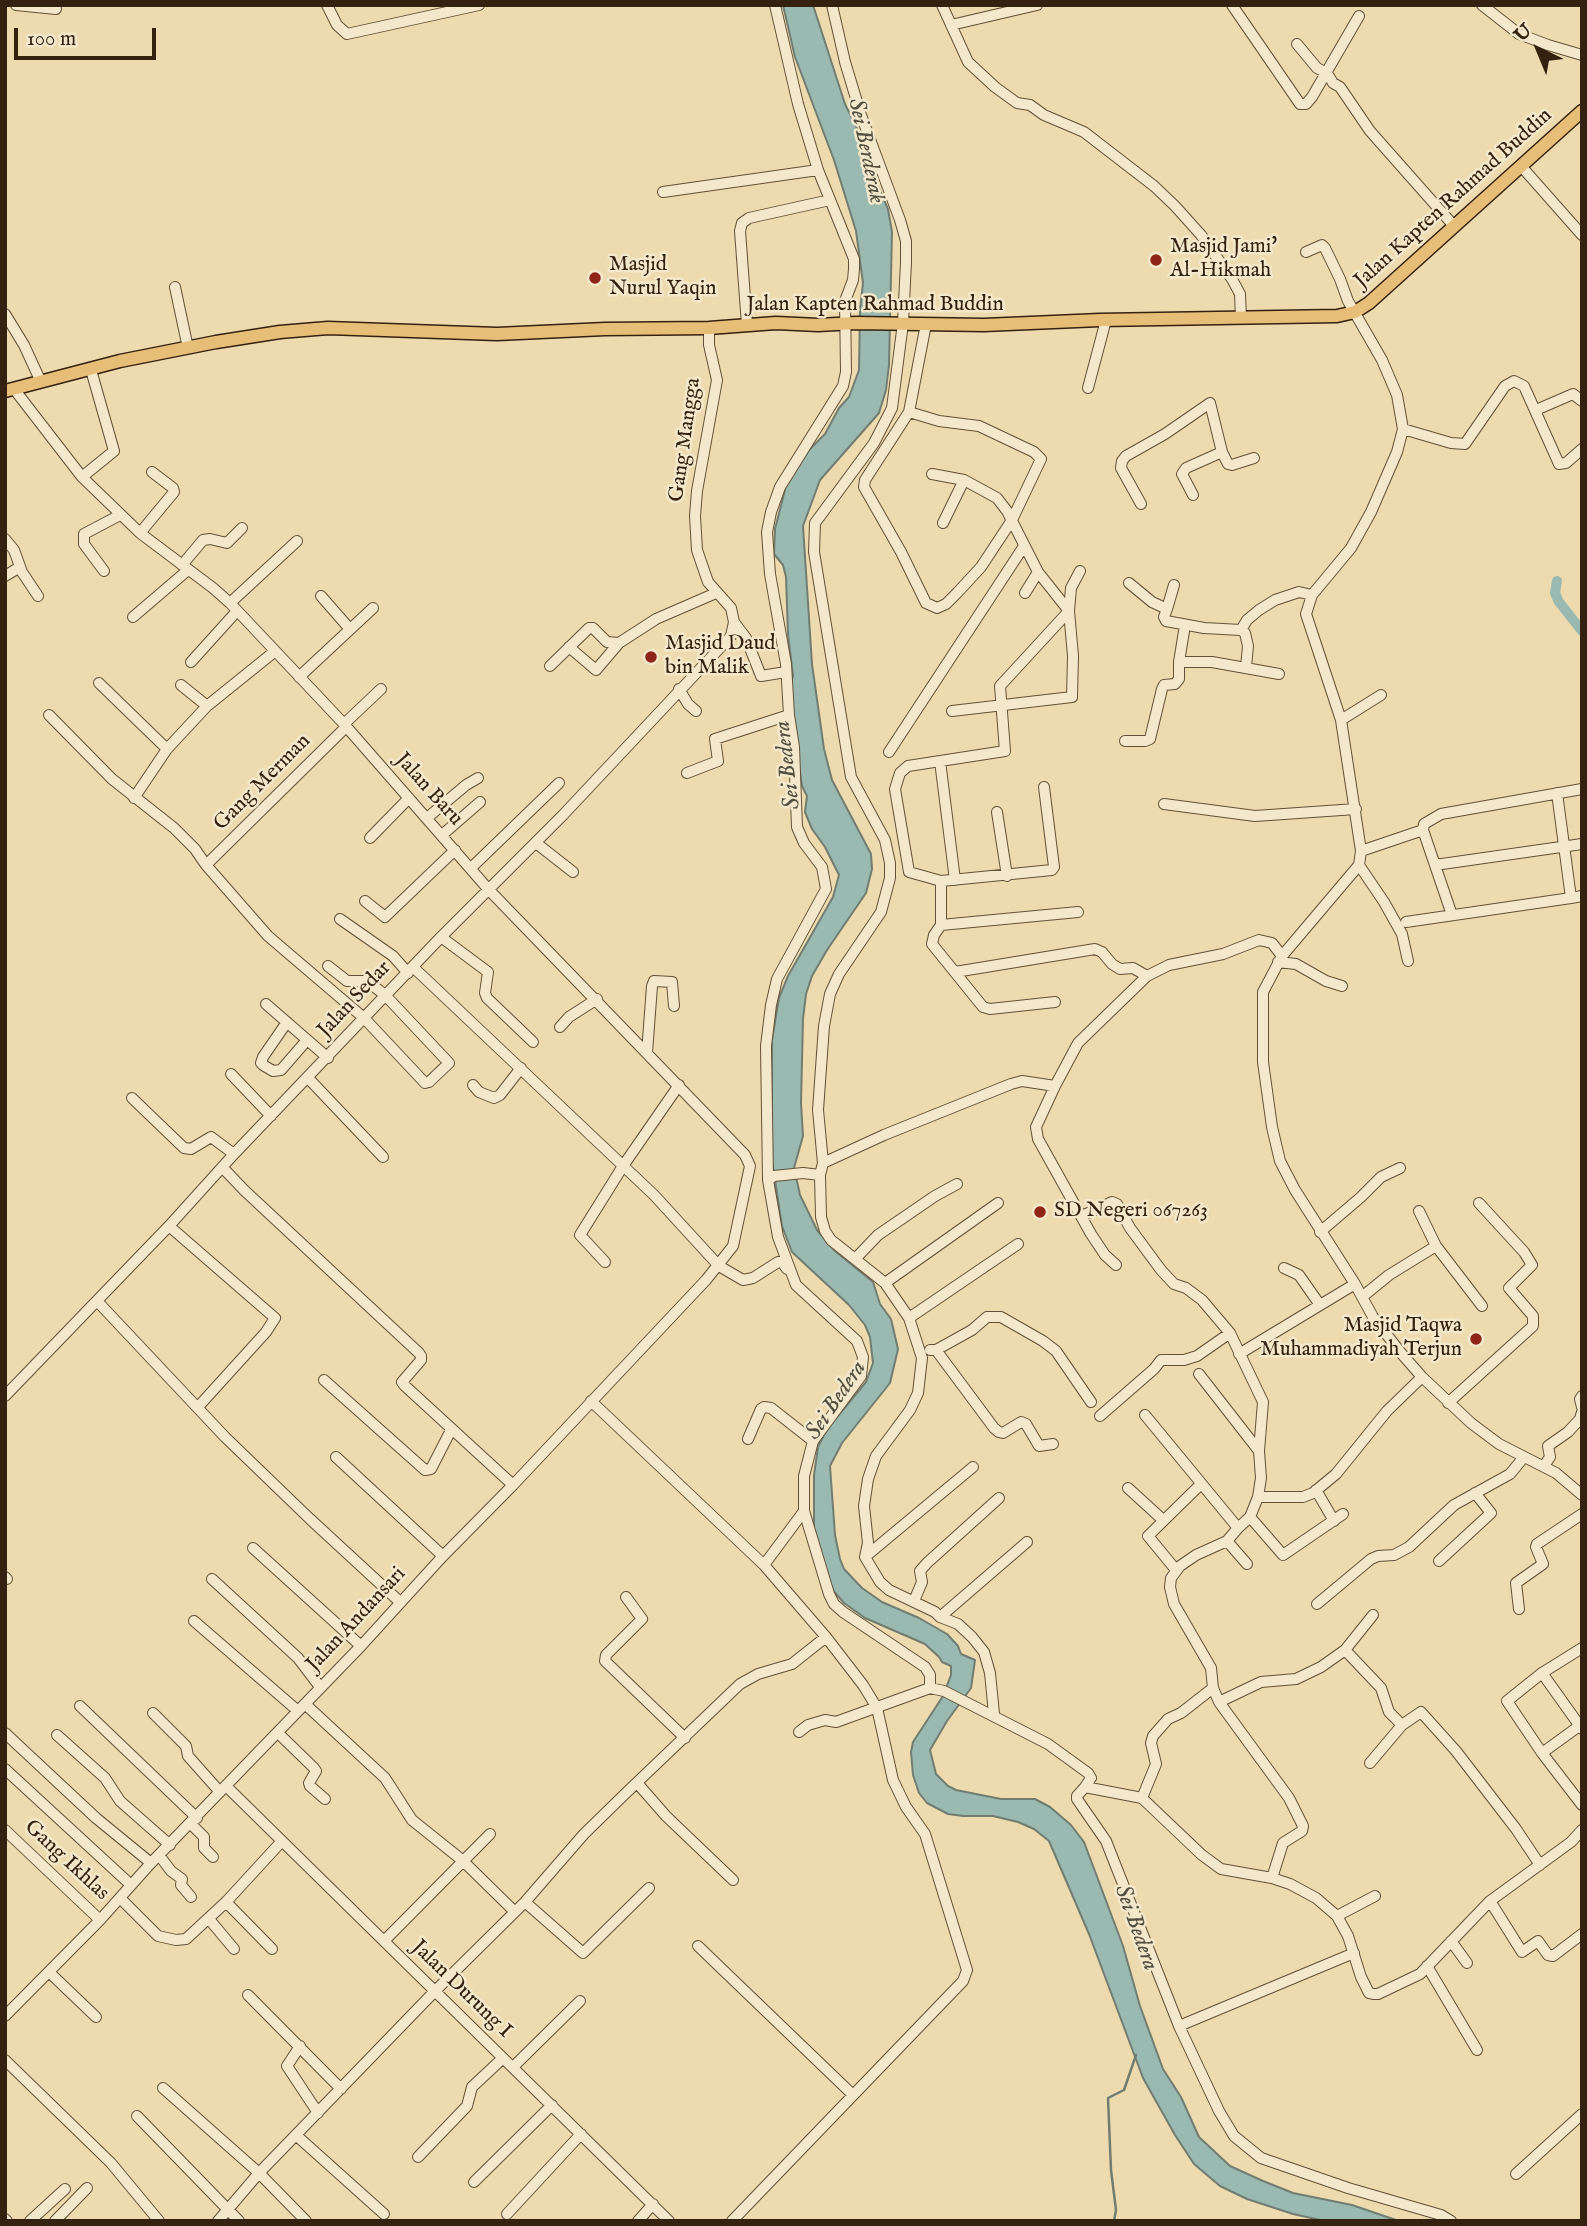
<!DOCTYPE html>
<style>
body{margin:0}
#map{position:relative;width:1587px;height:2226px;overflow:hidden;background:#eddbaf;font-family:"IM FELL English",serif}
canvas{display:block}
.frame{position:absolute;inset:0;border:7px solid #352110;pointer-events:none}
.north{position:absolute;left:1503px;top:14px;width:70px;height:70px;-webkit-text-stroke:5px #f3e8cb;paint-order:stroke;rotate:317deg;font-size:19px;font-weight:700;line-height:28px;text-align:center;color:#352110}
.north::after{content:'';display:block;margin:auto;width:24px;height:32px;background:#352110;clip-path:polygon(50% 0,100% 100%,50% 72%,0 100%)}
.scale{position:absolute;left:14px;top:28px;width:142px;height:32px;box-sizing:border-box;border:4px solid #352110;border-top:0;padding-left:9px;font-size:21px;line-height:24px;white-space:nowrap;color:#352110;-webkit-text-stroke:5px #f3e8cb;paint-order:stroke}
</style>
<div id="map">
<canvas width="1587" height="2226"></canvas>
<div class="frame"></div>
<div class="north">U</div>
<div class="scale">100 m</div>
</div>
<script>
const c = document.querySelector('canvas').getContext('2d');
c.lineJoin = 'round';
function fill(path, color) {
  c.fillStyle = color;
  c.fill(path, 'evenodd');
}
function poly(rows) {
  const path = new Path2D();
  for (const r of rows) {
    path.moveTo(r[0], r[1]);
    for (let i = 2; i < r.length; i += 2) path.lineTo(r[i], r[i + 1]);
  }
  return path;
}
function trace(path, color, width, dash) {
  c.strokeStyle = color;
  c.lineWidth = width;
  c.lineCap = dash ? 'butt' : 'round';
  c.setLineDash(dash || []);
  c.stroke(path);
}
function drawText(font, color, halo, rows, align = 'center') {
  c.font = font + ' "IM FELL English",serif';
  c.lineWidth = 5;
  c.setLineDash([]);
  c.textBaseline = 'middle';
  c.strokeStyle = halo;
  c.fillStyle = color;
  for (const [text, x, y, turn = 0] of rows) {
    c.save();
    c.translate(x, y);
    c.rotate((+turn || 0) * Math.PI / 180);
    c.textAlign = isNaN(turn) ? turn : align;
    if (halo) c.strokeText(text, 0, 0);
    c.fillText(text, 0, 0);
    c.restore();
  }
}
const water = poly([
 [783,5,813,5,845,104,870,155,877,184,888,209,892,232,889,365,886,390,879,413,820,480,803,526,812,664,824,749,832,780,871,854,872,869,866,893,827,950,812,976,806,994,803,1019,801,1103,803,1136,794,1168,800,1195,817,1230,835,1251,873,1282,880,1304,891,1319,898,1349,890,1383,842,1443,830,1466,835,1535,840,1559,844,1569,862,1588,882,1602,919,1618,947,1634,958,1646,961,1654,975,1660,971,1688,947,1721,930,1750,936,1774,948,1786,956,1790,1001,1799,1035,1799,1050,1807,1071,1825,1084,1842,1123,1946,1140,2006,1163,2069,1181,2097,1199,2137,1230,2166,1263,2181,1293,2193,1352,2205,1399,2221,1325,2221,1293,2214,1247,2199,1220,2186,1194,2164,1175,2135,1143,2078,1089,1934,1049,1841,1034,1829,1018,1822,993,1816,963,1816,948,1814,927,1803,919,1793,913,1775,911,1752,913,1742,943,1696,951,1675,951,1666,942,1662,939,1657,925,1644,865,1618,844,1603,831,1588,814,1529,814,1475,818,1447,827,1429,866,1382,873,1363,870,1337,865,1325,849,1305,792,1252,782,1226,772,1161,772,1040,779,998,788,976,833,897,839,875,825,847,812,829,805,812,807,796,802,786,798,759,789,691,793,676,788,634,786,577,783,565,774,554,775,529,789,474,795,464,825,434,839,408,849,397,859,370,860,310,863,283,856,231,834,160,795,57,783,5]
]);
fill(water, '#9abab1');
trace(water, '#727d71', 2);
trace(poly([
 [1114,2221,1116,2210,1111,2170,1108,2098,1124,2090,1136,2055]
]), '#727d71', 2.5);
trace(poly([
 [1557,581,1555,593,1559,602,1582,631]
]), '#9abab1', 10);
const minor = poly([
 [16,5,56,9],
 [327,5,337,25,347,34,479,5],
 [775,5,798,104,818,170,854,259,854,269,853,280,845,301,846,372,843,386,780,487,771,512,767,532,770,574,786,664,789,715,794,747,797,827,804,843,822,867,826,889,777,979,771,1005,766,1046,768,1180,778,1237,796,1285,857,1341,863,1357,861,1376,813,1441,804,1476,804,1511,829,1594,834,1604,843,1612,925,1667,930,1675,930,1688],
 [832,5,845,62,861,115,900,220,906,241,906,262,903,323,892,408,874,443,815,523,814,552,851,777,885,840,890,863,890,878,881,912,839,974,830,994,824,1026,818,1110,823,1163,820,1175,821,1217,825,1231,831,1240,885,1283,909,1318,922,1358,918,1393,910,1410,876,1456,868,1479,864,1506,868,1543,865,1557,880,1582,889,1590,935,1612,940,1617,958,1624,972,1637,984,1652,990,1673,994,1714],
 [942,5,968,62,995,87,1017,103,1030,105,1044,115,1084,132,1154,186,1175,206,1201,235,1232,279,1240,294,1241,318],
 [1232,5,1300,104,1306,104,1312,97,1359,16],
 [1482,5,1519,34,1548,45,1582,55],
 [951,25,1037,5],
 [1297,44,1317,68,1327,73,1333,83,1340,87,1370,131,1454,226],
 [1521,166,1582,235],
 [663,192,818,170],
 [1306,252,1322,245,1325,248,1340,279,1348,301,1382,360,1397,395,1403,429,1397,452,1371,512,1351,548,1312,595,1306,614,1341,720,1361,851,1359,865,1282,956,1263,992,1263,1062,1272,1127,1280,1161,1295,1190,1355,1284,1373,1317,1401,1353,1422,1377,1471,1423,1499,1444,1556,1473,1582,1495],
 [175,287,188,348],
 [5,314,24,345,41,382],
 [747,325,740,231,742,223,749,218,830,200],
 [1088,388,1106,320],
 [1536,410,1573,394,1582,401],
 [909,412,939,421,979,426,1034,452,1041,459,1012,520,981,567,957,593,946,604,937,608,926,603,901,552,864,487,865,480,909,412,926,324],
 [1403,429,1451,443,1465,444,1505,386,1514,381,1524,386,1559,464,1566,463,1582,449],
 [932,474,964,480,997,498,1007,511,1038,572,1069,611],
 [82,477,114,451,91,370],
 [1193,495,1182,474,1186,468,1222,452],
 [1141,504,1121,468,1122,461,1126,456,1165,434,1210,403,1222,452,1228,464,1232,465,1254,458],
 [943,523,964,480],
 [140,533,174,492,173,488,152,472],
 [5,539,14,550,22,572,38,596],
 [182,565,203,540,210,539,227,543,242,528],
 [104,571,84,544,84,534,120,515],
 [5,576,20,567],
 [1129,583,1152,602,1167,609,1164,617,1166,621,1204,628,1241,630,1247,620,1259,610,1275,600,1299,592,1312,595],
 [1025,593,1038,572],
 [321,596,349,628],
 [230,603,297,541],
 [1167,609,1174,585],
 [133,617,188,570],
 [734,622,746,638,761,676,786,672],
 [1241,630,1245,633,1248,646,1246,667],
 [569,647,596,670,619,643],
 [191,662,237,611],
 [1179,662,1212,662,1279,674],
 [550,666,589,628,593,628,607,642,619,643,656,619,716,593],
 [299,677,373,608],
 [99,683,167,749],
 [181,685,207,706],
 [679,689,688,704,696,711],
 [952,711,1072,697,1073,656,1069,611,1071,588,1080,571],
 [49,715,112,779,174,828,195,849,206,865,268,936,364,1018,425,1083,429,1082,449,1063,385,995,367,981,347,981,328,966],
 [1341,720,1381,695],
 [344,724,381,689],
 [1125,741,1145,741,1150,739,1162,689,1164,685,1175,684,1179,679,1179,662,1185,625],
 [889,752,1024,546],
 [940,761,955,880],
 [687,773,718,761,715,739,789,715],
 [1044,787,1054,867,1052,870,941,881,909,872,895,789,900,773,908,766,1005,751,1000,686,1069,611],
 [134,798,167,749,207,706,274,652],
 [1164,804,1255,816,1356,809],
 [997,812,1007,876],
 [427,818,466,785,478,778],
 [1423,830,1452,915],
 [442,835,480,802],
 [370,838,409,798],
 [536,843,573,872],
 [1361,851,1423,830,1424,824,1441,814,1582,789],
 [206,865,346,727],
 [1359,865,1384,902,1402,934,1408,961],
 [1435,865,1582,844],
 [471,868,559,783],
 [941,881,941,925,934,935,932,944,983,1007,990,1009,1055,1002],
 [1571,898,1582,896],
 [365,901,385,917,455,850],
 [340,919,393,956,408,973],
 [1406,922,1571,898,1557,793],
 [941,925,1078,912],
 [441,937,488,972,485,993,487,998,533,1042],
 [1278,962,1296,964,1326,981,1342,986],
 [413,967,654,1195,719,1266,743,1280,753,1278,778,1262,782,1262,787,1269],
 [955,972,1095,949,1102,952,1112,964,1120,969,1133,968,1147,976],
 [266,1004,328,1058],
 [287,1022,263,1057,261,1063,263,1065,273,1071,281,1070,307,1040],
 [560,1027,569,1017,597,999],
 [647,1053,652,986,654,981,672,982,674,1006],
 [231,1074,271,1116],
 [308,1078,383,1157],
 [473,1085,479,1092,494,1098,500,1095,521,1068],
 [132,1098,184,1148,191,1149,211,1137,234,1154],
 [823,1163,884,1135,1011,1084,1022,1081,1055,1086],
 [222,1167,245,1191,419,1353,421,1356,421,1360,402,1382,404,1385,513,1485],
 [768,1180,774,1176,803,1173,820,1175],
 [1419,1211,1436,1246],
 [1082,1216,1112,1202,1117,1204,1130,1228,1161,1270,1174,1284,1186,1288,1202,1300,1230,1333,1263,1402,1259,1451,1261,1478,1258,1497,1250,1517,1238,1528,1145,1415],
 [169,1226,275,1318,266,1332,198,1407],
 [1320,1232,1361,1197,1381,1177,1400,1168],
 [855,1259,878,1235,935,1196,957,1184],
 [605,1262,580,1235,623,1166,679,1085],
 [1116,1265,1105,1255,1091,1234,1038,1139,1036,1127,1055,1086,1078,1043,1147,976,1169,965,1223,954,1259,940,1272,943,1282,956],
 [1284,1268,1299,1275,1320,1305],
 [885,1283,998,1203],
 [1362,1297,1389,1275,1436,1246,1482,1306],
 [97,1301,225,1437,310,1519,400,1602],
 [909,1318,1018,1244],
 [930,1350,936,1350,994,1428,999,1432,1003,1433,1021,1422,1026,1424,1039,1446,1053,1444],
 [936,1350,972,1330,987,1317,1001,1317,1043,1341,1056,1351,1091,1402],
 [1239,1354,1355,1284],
 [1199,1374,1259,1451],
 [324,1380,425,1470,431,1469,451,1430],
 [5,1396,169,1226,234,1154,441,937,563,815,731,636,734,622,731,608,708,582,697,550,695,516,697,491,717,380,709,345,709,328],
 [1582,1396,1580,1399,1582,1407],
 [591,1401,764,1565,826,1637],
 [1448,1403,1533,1326,1533,1316,1509,1288,1532,1265,1524,1252,1479,1203],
 [1100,1416,1154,1369,1161,1360,1184,1360,1197,1356,1230,1333],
 [748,1439,761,1409,764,1407,771,1408,813,1441],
 [336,1457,443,1556],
 [1544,1466,1550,1457,1548,1446,1568,1432,1580,1419,1582,1412],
 [1128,1488,1163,1520],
 [1316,1490,1334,1521],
 [1258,1497,1303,1497,1313,1493,1336,1474,1387,1411,1422,1377],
 [1250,1517,1283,1555,1343,1514],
 [1238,1528,1227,1541,1196,1555,1180,1566,1171,1578,1170,1587,1174,1604,1211,1668,1213,1688,1219,1702,1289,1798,1303,1826,1302,1831,1283,1843,1272,1878],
 [1227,1541,1247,1564],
 [253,1548,361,1646],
 [865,1557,973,1467],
 [1439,1561,1491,1513,1475,1493],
 [764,1565,804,1511],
 [1176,1570,1148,1536,1200,1485],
 [5,1577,7,1579],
 [212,1579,298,1658,320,1687],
 [626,1597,642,1619,606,1655,605,1661,685,1738],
 [914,1601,922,1582,920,1571,927,1563,999,1498],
 [1317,1604,1371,1559,1378,1556,1394,1555,1409,1547,1454,1505,1510,1474,1524,1457],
 [1519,1609,1516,1583,1543,1564,1536,1547,1537,1544,1582,1514],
 [940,1617,1027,1542],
 [194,1621,298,1711],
 [1582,1648,1542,1673,1507,1701,1542,1753,1582,1805],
 [1345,1650,1381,1688,1389,1712,1402,1725],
 [1542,1673,1582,1729],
 [1219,1702,1261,1682,1296,1679,1321,1667,1345,1650,1373,1615],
 [305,1704,385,1778,412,1820,462,1860,514,1911],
 [80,1706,197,1818],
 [153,1713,186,1746,188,1756,220,1792],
 [799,1732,808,1725,825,1720,836,1722,930,1688,944,1691,1048,1744,1088,1773,1091,1778,1085,1787,1142,1798,1202,1855,1221,1869,1272,1878,1290,1884,1316,1898,1337,1916,1348,1936,1361,1977,1369,1993,1373,1994,1378,1994,1420,1974,1490,1901,1571,1842,1582,1830],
 [5,1733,96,1818,151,1863],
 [278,1733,314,1768,316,1771,309,1783,310,1786,325,1799],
 [57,1735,105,1778,120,1801,170,1845],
 [1542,1753,1582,1724],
 [1370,1763,1402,1725,1421,1712,1456,1751,1516,1829,1540,1865],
 [5,1769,131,1885],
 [638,1784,666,1816,733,1880],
 [226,1786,669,2221],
 [1085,1787,1077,1796,1077,1799,1106,1841,1179,2026,1219,2111,1234,2136,1261,2158,1348,2188,1441,2215,1451,2221],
 [1142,1798,1156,1764,1151,1743,1153,1736,1168,1719,1181,1713,1213,1688],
 [191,1824,204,1837,204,1848,213,1857],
 [5,1830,100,1920],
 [159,1855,171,1871,182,1879,181,1885,191,1897],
 [120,1898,158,1936,176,1940,186,1939,226,1902,282,1841],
 [1490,1901,1522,1952,1538,1941,1548,1955,1553,1956,1582,1934],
 [226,1902,272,1949],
 [525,1902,583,1953,649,1888],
 [1337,1916,1375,1896],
 [209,1919,234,1949],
 [384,1941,490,1834],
 [1451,1941,1467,1963],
 [698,1946,853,2095],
 [1427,1966,1477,2050],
 [50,1973,96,2017],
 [248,1995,341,2089],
 [5,2016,100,1920,151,1863,361,1646,443,1556,513,1485,706,1280,733,1246,750,1166,745,1155,489,890,344,724,230,603,213,588,140,533,82,477,14,389],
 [1179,2026,1354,1953],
 [300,2046,287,2066,318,2113],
 [5,2060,111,2163,159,2221],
 [513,2067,580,2001],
 [163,2088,259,2173,306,2221],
 [137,2116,239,2221],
 [297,2136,384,2214],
 [418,2157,467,2106,472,2087,503,2058],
 [1516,2174,1582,2114],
 [474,2182,552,2105],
 [507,2214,581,2134],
 [5,2219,7,2221],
 [30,2221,65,2189],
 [55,2221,87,2188],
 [218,2221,259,2173,435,1991,525,1902,584,1834,627,1792,740,1684,758,1674,792,1664,826,1637,863,1685,877,1708,893,1780,906,1807,925,1834,967,1970,963,1981,732,2221],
 [638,2221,653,2204]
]);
const major = poly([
 [5,391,120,361,216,342,280,332,328,328,497,334,605,329,709,328,776,323,818,325,856,323,984,325,1100,320,1337,316,1355,312,1369,303,1582,111]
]);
trace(minor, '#635038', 12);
trace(major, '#352110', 15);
trace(minor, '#f3e8cb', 10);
trace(major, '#e6be78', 12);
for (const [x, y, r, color] of [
 [1156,260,7,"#8f2418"],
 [595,278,7,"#8f2418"],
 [651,657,7,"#8f2418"],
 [1040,1212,7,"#8f2418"],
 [1476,1339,7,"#8f2418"]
]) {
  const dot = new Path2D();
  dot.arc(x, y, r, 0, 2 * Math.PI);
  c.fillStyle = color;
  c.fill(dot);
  trace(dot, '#f3e8cb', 2.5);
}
drawText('21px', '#352110', '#f3e8cb', [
 ["Jalan Kapten Rahmad Buddin",1454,199,-42],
 ["Jalan Kapten Rahmad Buddin",875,306],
 ["Gang Mangga",686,440,-82],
 ["Gang Merman",263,783,-45],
 ["Jalan Baru",428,790,48],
 ["Jalan Sedar",355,1000,-47],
 ["Jalan Andansari",357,1620,-47],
 ["Gang Ikhlas",66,1861,43],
 ["Jalan Durung I",461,1990,44]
]);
drawText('21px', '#352110', '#f3e8cb', [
 ["Masjid Jami'",1170,248],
 ["Al-Hikmah",1170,272],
 ["Masjid",609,266],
 ["Nurul Yaqin",609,290],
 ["Masjid Daud",665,645],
 ["bin Malik",665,669],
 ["SD Negeri 067263",1054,1212],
 ["Masjid Taqwa",1462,1327,"right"],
 ["Muhammadiyah Terjun",1462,1351,"right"]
], 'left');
drawText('italic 23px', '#534f40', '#f3e8cb', [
 ["Sei Berderak",865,151,78],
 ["Sei Bedera",789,765,-97],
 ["Sei Bedera",837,1401,-56],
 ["Sei Bedera",1135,1928,70]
]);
</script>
